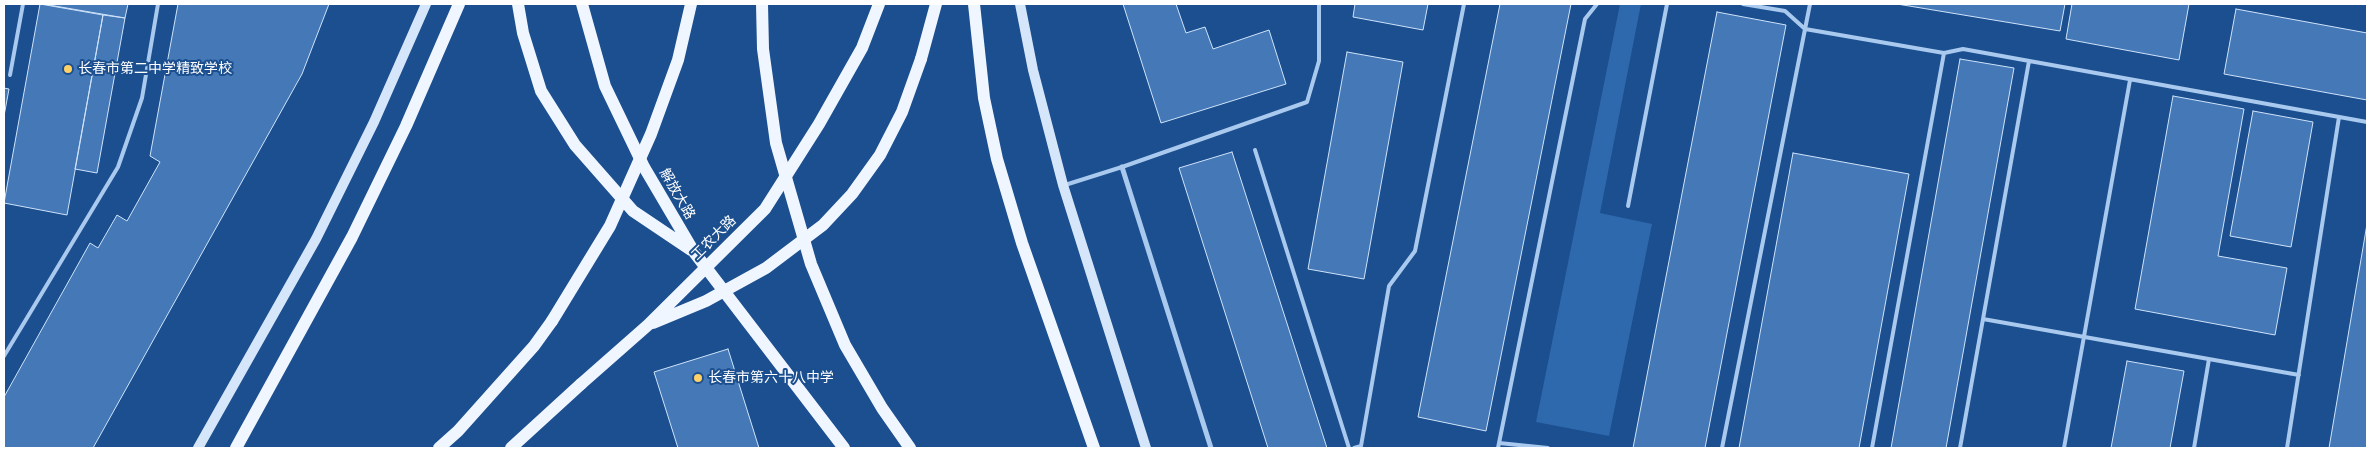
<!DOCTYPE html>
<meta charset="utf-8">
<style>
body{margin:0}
#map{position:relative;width:2371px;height:452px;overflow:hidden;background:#1b4f8f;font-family:"PT Sans",sans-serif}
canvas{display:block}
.frame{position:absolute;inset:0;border:5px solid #fff;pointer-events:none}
</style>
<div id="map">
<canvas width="2371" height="452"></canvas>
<div class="frame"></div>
</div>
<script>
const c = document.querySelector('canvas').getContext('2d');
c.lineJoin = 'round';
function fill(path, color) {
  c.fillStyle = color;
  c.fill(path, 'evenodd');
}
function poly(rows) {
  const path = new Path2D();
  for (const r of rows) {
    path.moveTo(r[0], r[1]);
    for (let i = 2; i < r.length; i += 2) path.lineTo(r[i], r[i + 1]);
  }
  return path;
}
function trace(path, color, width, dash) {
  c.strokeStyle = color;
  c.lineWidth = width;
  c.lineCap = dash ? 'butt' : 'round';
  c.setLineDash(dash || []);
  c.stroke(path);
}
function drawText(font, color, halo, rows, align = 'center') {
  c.font = font + ' "PT Sans","Noto Sans SC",sans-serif';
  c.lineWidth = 4;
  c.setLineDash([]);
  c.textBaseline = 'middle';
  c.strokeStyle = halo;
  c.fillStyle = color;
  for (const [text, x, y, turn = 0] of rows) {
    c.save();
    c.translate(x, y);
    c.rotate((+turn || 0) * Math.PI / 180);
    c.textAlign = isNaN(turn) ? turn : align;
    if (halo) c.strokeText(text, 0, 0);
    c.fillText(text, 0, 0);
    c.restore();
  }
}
fill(poly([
 [1620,4,1641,4,1600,213,1652,224,1609,436,1536,422]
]), '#2e69ad');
const building = poly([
 [40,4,103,15,67,215,4,203,40,4],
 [43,4,128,4,125,18,43,4],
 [178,4,329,4,302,74,93,448,4,448,4,397,90,243,98,248,117,215,127,221,160,162,150,156,178,4],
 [1123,4,1176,4,1186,33,1205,27,1213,49,1269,30,1286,84,1161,123,1123,4],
 [1355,4,1428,4,1423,30,1353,17,1355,4],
 [1500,4,1571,4,1486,431,1418,417,1500,4],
 [1897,4,2065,4,2060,31,1897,4],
 [2072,4,2189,4,2179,60,2066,39,2072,4],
 [2236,9,2367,33,2367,100,2224,74,2236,9],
 [1717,12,1786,25,1705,448,1633,448,1717,12],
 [103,15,125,18,97,173,75,169,103,15],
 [1347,52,1403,62,1364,279,1308,269,1347,52],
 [1960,59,2014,68,1946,448,1891,448,1960,59],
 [4,88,9,89,4,116,4,88],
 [2173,96,2244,109,2218,256,2287,268,2275,335,2135,309,2173,96],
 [2253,111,2313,122,2291,247,2230,236,2253,111],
 [1232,152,1327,448,1268,448,1179,168,1232,152],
 [1793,153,1909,174,1859,448,1739,448,1793,153],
 [2367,224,2367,448,2329,448,2367,224],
 [728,349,759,448,678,448,654,372,728,349],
 [2127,361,2184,371,2170,448,2111,448,2127,361]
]);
fill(building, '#4478b7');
trace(building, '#cfe3fa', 1);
trace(poly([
 [1743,4,1785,11,1805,29,1944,53,1963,49,2367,122],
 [10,75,23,4],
 [1255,150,1349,448],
 [1065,185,1122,167,1307,102,1319,61,1319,4],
 [1628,206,1667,4],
 [1983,319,2299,375],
 [4,356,118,167,142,98,158,4],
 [1499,443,1548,448],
 [1354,448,1361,446,1389,286,1415,251,1464,4],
 [1498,448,1585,19,1597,4],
 [1722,448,1810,4],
 [1872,448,1944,53],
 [1960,448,2029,61],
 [2064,448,2130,80],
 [2194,448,2209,359],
 [2287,448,2339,117]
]), '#a9c9ee', 4);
trace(poly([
 [1122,167,1211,448]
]), '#a9c9ee', 5);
trace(poly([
 [1020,4,1033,70,1063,185,1146,448],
 [198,448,316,239,374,122,426,4]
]), '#d6e6fa', 10);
trace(poly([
 [518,4,523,33,541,91,575,145,633,211,691,250],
 [582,4,605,86,644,167,694,252,844,448],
 [762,4,763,49,776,143,811,264,845,345,882,408,910,448],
 [974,4,984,98,997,159,1022,243,1094,448],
 [921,59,936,4],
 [236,448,352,237,406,126,459,4],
 [439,448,458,431,534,346,552,321],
 [511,448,581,384]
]), '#f0f6ff', 12);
trace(poly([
 [552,321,610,226,651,134,678,60,691,4],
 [653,323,706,301,766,268,823,225,852,194,880,155,902,112,921,59],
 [581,384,648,325,765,209,819,124,862,48,879,4]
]), '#f0f6ff', 12);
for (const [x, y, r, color] of [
 [68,69,5,"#ffd166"],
 [698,378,5,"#ffd166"]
]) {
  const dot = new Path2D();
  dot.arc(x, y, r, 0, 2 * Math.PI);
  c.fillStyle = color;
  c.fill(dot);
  trace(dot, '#1b4f8f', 2);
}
drawText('14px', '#fff', '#1b4f8f', [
 ["长春市第二中学精致学校",78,69],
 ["长春市第六十八中学",708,378]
], 'left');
drawText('14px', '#fff', '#1b4f8f', [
 ["解放大路",677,194,60],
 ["工农大路",714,238,-45]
]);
</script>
